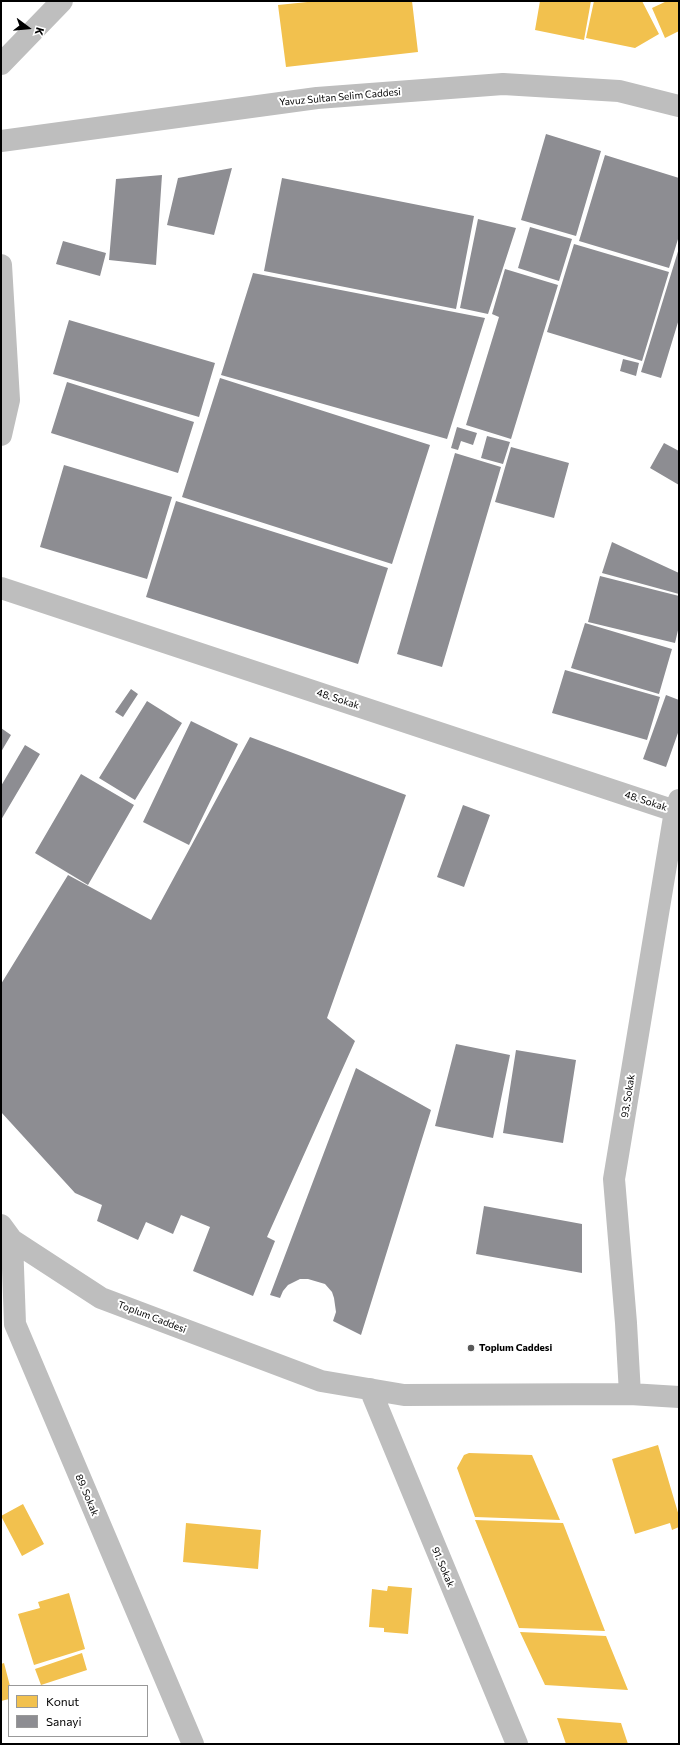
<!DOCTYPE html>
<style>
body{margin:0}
#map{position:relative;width:680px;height:1745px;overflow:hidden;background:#fff;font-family:Commissioner,sans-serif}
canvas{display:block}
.frame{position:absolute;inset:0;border:2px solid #000;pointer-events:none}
.legend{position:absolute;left:8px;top:1685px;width:140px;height:52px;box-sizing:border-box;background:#fff;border:1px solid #999;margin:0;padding:5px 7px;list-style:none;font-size:12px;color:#000}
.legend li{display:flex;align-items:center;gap:8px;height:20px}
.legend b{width:20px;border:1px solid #999}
.north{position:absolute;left:8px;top:8px;width:40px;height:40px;-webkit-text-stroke:3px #fff;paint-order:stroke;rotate:106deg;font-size:11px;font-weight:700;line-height:16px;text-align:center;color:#000}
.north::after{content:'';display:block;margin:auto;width:14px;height:18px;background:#000;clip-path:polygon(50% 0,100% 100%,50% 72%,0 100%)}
</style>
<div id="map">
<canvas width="680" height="1745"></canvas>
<div class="frame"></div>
<ul class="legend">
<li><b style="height:11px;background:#f2c14e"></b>Konut</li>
<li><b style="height:11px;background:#8d8d92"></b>Sanayi</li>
</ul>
<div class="north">K</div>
</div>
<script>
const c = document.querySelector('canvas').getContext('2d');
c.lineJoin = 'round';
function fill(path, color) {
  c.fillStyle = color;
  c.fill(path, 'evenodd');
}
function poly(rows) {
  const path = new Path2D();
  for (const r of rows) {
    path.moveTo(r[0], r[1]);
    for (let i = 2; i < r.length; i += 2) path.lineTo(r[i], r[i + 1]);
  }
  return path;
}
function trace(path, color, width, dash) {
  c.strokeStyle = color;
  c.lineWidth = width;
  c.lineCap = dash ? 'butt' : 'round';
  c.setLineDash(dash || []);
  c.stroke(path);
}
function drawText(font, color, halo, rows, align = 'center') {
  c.font = font + ' Commissioner,sans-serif';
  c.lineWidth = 4;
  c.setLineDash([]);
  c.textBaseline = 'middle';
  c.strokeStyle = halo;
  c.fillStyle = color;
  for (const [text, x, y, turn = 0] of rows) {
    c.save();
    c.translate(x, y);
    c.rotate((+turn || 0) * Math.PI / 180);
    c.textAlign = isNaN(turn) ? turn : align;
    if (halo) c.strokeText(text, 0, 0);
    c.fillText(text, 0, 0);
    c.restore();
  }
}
fill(poly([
 [317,1,412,1,418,52,286,67,278,5],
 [540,1,591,1,584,40,535,30],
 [594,1,642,1,659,34,635,48,586,38],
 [667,1,679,1,679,31,665,38,652,8],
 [658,1445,679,1516,679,1527,672,1530,670,1523,635,1534,612,1459],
 [469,1453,532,1455,560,1520,475,1517,457,1468,464,1455],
 [23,1504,44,1544,22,1556,1,1516],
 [475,1520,563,1523,605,1631,519,1628],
 [186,1523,261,1530,258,1569,183,1562],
 [388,1586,412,1588,408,1634,384,1632,384,1628,369,1627,372,1589,387,1591],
 [69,1593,85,1649,34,1665,18,1614,40,1608,38,1602],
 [520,1632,606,1636,628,1690,545,1685],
 [82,1653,87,1670,41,1685,35,1669],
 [4,1663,10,1686,9,1686,9,1699,1,1701,1,1664],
 [557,1718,621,1723,628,1744,566,1744]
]), '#f2c14e');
fill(poly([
 [546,134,601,151,576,236,521,220],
 [605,155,679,178,679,236,669,268,579,241],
 [232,168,214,235,167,225,178,178],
 [162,175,156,265,109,260,116,179],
 [282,178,474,216,456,309,264,271],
 [478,219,516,228,488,314,460,308],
 [530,227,572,239,559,281,518,268],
 [63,241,106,253,100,276,56,264],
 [574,244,669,272,642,361,547,332],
 [679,248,679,319,661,378,641,372],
 [505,269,558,285,511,439,466,425,499,317,492,314],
 [253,273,485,318,447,439,221,375],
 [69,320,215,363,199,417,53,374],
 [623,359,639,363,636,376,620,371],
 [220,378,430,445,392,564,182,497],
 [67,382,194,422,178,473,51,433],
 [457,427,477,433,473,445,461,441,458,450,451,448],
 [487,436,510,442,503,464,481,458],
 [664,443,679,451,679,485,650,468],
 [511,447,569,463,554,518,495,502],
 [455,453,501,467,442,667,397,654],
 [64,465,172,497,147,579,40,547],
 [176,501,388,568,358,664,146,597],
 [612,542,679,573,679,594,602,573],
 [600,576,679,596,679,626,675,643,588,622],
 [585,623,672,649,659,694,571,668],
 [565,670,660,697,647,740,552,713],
 [131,689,138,694,123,717,115,712],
 [666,695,679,700,679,730,666,767,643,759],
 [147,701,182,723,135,800,99,778],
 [191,721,238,744,189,845,143,822],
 [1,728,11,735,1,752],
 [250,737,406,795,327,1018,355,1041,267,1237,275,1241,253,1296,193,1271,210,1227,181,1215,173,1234,146,1222,138,1240,97,1221,102,1205,75,1193,1,1112,1,984,68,875,151,920],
 [25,745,40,754,1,820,1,786],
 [81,774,134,805,88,885,35,853],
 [463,805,490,815,464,887,437,877],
 [456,1044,510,1055,493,1138,435,1126],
 [516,1050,576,1060,563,1143,503,1133],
 [356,1068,431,1110,361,1335,333,1321,336,1312,334,1298,332,1292,325,1284,308,1279,300,1279,288,1285,283,1291,280,1298,270,1295],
 [484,1206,582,1224,582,1273,476,1254]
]), '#8d8d92');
trace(poly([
 [1,64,62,1],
 [1,141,317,98,503,84,619,91,679,106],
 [1,265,9,400,1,435],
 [1,588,675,811],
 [1,1225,12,1240,101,1298,321,1381,404,1395,630,1394,679,1397],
 [12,1240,15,1324,193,1744],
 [370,1389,517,1744],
 [630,1394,626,1323,614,1179,675,811,679,800]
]), '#bebebe', 22);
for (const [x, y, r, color] of [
 [471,1348,4,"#595959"]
]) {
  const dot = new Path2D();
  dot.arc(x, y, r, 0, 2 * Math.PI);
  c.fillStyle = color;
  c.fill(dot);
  trace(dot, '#fff', 1.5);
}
drawText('10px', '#000', '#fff', [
 ["Yavuz Sultan Selim Caddesi",340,97,-5],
 ["48. Sokak",338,699,18],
 ["48. Sokak",646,801,18],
 ["93. Sokak",628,1096,-81],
 ["Toplum Caddesi",152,1317,21],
 ["89. Sokak",87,1495,67],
 ["91. Sokak",443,1567,67]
]);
drawText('bold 10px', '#000', '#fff', [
 ["Toplum Caddesi",479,1348]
], 'left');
</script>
